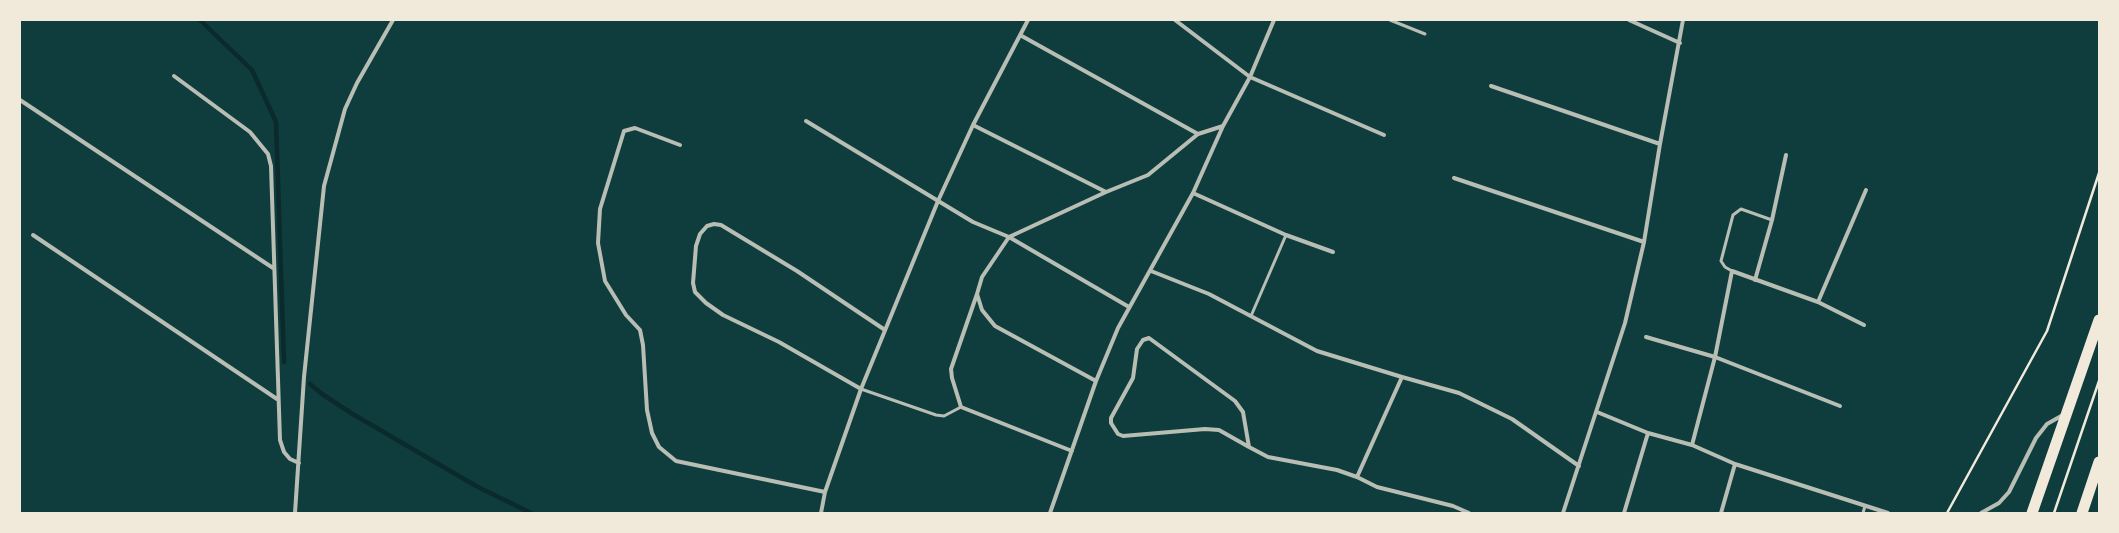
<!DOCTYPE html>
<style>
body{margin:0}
#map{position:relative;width:2119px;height:533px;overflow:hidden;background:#0f3d3e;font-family:"Public Sans",sans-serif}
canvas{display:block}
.frame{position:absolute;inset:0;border:21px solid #f1e9da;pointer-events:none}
</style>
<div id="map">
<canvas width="2119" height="533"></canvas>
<div class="frame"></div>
</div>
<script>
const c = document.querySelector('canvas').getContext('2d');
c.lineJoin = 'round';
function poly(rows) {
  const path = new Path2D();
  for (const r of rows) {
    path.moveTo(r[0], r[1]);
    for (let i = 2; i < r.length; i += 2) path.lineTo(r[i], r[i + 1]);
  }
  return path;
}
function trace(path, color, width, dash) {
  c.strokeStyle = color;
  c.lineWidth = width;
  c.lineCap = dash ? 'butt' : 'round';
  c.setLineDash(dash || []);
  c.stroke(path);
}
trace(poly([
 [200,20,252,70,276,122,284,362],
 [310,384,322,394,351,413,476,486,531,513]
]), '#0a2a2b', 4.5);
trace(poly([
 [1947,513,2047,331,2099,173],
 [2054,513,2099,381]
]), '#f1e9da', 2.5);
trace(poly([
 [1390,20,1425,34],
 [1732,271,1725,267,1721,261,1733,215,1741,209,1772,220],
 [1251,316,1286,235],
 [861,389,936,415,944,416,961,407],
 [1863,513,1865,506]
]), '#b8beb3', 3);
trace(poly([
 [1175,20,1250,77,1384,135],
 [1629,20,1680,43],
 [1020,35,1198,134,1223,126],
 [174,76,250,132,268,154,271,166,280,440,284,452,290,459,299,463],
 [1491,86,1660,144],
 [20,100,273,268],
 [806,121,973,222,1009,237,1129,307],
 [973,125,1106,192,1148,175,1198,134],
 [680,145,635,128,624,131,600,209,598,243,605,281,626,315,640,330,643,345,647,410,652,433,659,447,676,461,825,492],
 [1454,178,1644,242],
 [1193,193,1286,235,1333,252],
 [33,235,277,399],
 [1151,271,1209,294,1317,351,1402,377],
 [1755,280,1772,220,1786,155],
 [977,294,951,369,952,378,961,407,1072,451],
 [1818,302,1866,190],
 [1646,337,1715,357,1840,406],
 [1096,381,995,326,982,310,977,294,982,277,1009,237,1106,192],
 [861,389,779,342,723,315,706,303,695,292,693,283,696,246,700,234,707,226,714,224,721,225,797,271,885,330],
 [1597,412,1648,433,1692,445,1735,464,1888,513],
 [1692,445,1715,357,1732,271,1818,302,1864,325],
 [1249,447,1243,412,1235,401,1149,338,1143,340,1137,349,1133,378,1111,418,1111,423,1118,434,1123,436,1205,429,1219,430,1249,447,1268,457,1337,470,1357,477,1377,487,1453,506,1469,513],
 [1357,477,1402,377,1459,393,1512,419,1579,466],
 [295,513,304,377,324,186,345,109,357,83,393,20],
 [821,513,825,492,861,389,938,201,973,125,1028,20],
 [1050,513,1096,381,1118,328,1193,193,1223,126,1250,77,1274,20],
 [1563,513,1625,323,1644,242,1660,144,1683,20],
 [1624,513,1648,433],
 [1721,513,1735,464],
 [1981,513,1999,503,2009,492,2036,438,2047,424,2063,415]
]), '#b8beb3', 4);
trace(poly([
 [2032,513,2099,320],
 [2082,513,2099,462]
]), '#f1e9da', 11);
</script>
